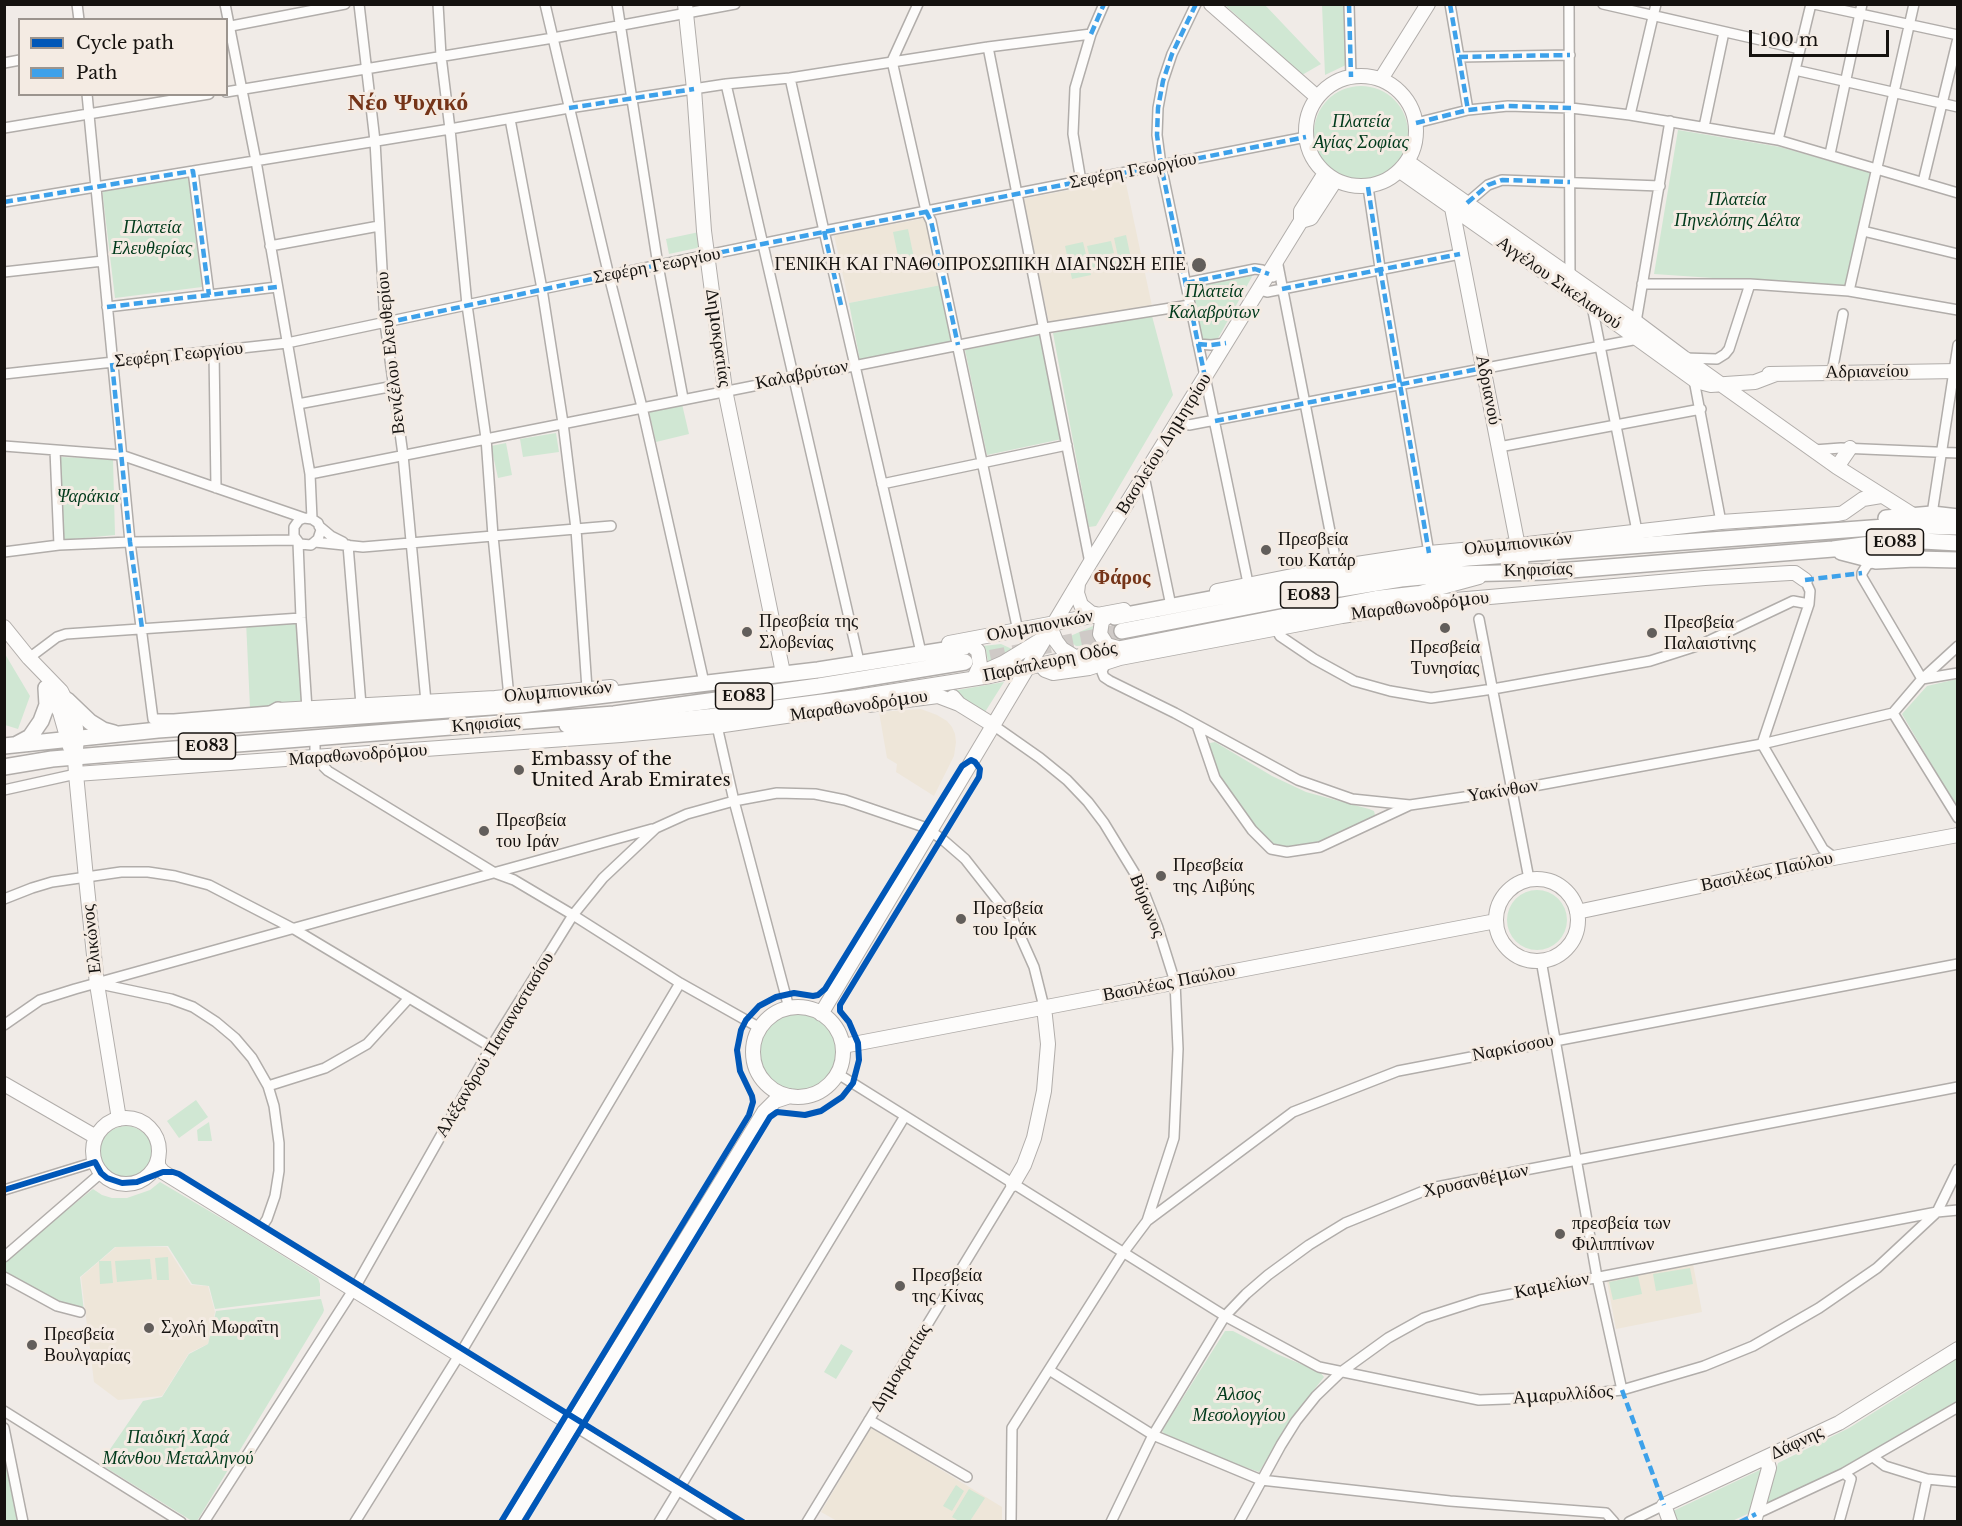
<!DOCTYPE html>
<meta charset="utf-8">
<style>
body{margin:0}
#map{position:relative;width:1962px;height:1526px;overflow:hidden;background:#f0ebe7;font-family:"Libre Baskerville",serif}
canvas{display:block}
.frame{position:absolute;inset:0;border:6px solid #15120f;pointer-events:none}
.legend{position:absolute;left:18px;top:18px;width:210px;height:78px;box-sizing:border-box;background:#f4ebe3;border:2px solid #9b948e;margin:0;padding:8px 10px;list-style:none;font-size:18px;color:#15120f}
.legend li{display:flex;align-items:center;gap:12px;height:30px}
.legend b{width:30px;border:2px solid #9b948e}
.scale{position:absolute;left:1749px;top:30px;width:140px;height:27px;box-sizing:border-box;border:3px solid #15120f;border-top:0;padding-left:8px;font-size:18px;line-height:21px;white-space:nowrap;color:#15120f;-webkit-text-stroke:4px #f4ebe3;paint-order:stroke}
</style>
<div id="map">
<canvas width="1962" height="1526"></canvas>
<div class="frame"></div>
<ul class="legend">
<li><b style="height:8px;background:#0057b8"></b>Cycle path</li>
<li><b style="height:8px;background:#3da1ea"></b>Path</li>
</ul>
<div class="scale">100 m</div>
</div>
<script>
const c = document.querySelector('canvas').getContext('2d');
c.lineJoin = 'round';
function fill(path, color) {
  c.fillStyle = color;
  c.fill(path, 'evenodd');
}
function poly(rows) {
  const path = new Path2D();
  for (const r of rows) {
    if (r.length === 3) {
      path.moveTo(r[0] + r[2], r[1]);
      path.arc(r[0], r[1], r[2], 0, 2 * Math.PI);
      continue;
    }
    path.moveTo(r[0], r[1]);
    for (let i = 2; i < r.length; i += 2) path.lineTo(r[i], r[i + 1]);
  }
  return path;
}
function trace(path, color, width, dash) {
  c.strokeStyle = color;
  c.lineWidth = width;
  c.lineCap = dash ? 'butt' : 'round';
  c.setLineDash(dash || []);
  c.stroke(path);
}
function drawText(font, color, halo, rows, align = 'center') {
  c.font = font + ' "Libre Baskerville",serif';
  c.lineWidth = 6;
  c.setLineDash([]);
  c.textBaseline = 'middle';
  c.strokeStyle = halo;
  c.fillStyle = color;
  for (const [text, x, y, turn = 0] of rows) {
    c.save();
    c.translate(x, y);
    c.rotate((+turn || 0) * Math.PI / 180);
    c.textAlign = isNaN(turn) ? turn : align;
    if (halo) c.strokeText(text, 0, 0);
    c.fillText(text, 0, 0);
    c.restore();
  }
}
fill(poly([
 [1125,179,1152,306,1049,323,1023,199],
 [926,218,941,285,849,303,834,235],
 [921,709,937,715,947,721,952,727,955,734,956,742,954,756,934,796,896,772,897,764,887,758,879,712],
 [116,1247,167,1247,191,1285,208,1286,215,1312,208,1344,189,1353,162,1396,118,1400,94,1382,81,1277],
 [1693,1264,1702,1312,1616,1329,1607,1281],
 [871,1427,1002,1507,1002,1521,837,1521,821,1512]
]), '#eee6d9');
fill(poly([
 [1225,5,1265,5,1321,64,1302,75],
 [1322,5,1346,5,1348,64,1325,75],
 [1361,133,47],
 [1678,130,1780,147,1872,173,1845,287,1654,274],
 [188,177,202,287,115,298,102,189],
 [908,229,914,258,899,261,893,232],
 [704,231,706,246,669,254,666,239],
 [1126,235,1133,268,1121,270,1114,238],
 [1111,241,1114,253,1090,258,1087,246],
 [1083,242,1091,275,1072,279,1065,246],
 [1115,255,1117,267,1093,272,1090,260],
 [1254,273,1216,342,1201,341,1189,285],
 [941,285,952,343,860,361,849,303],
 [1152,316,1173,395,1096,526,1089,527,1053,333],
 [1040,335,1062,439,987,455,965,350],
 [682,404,689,434,656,442,649,412],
 [556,433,559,452,523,457,520,439],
 [506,443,512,475,498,478,491,446],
 [60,457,113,459,115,535,64,540],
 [301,618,307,709,250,708,246,621],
 [1093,626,1092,634,1097,645,1076,646,1066,638],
 [1001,644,1012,649,988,662,986,650,983,646],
 [5,654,30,696,18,729,5,725],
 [1957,679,1958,679,1957,808,1902,714,1927,686],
 [1004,682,985,712,952,691],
 [1215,742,1272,776,1306,792,1369,809,1374,811,1375,815,1358,825,1323,842,1290,849,1272,844,1259,833,1224,786,1214,766,1208,746,1210,743],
 [1537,920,30],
 [798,1051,39],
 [196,1100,208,1117,179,1138,167,1121],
 [209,1122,212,1141,198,1141,197,1130],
 [126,1152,26],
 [160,1182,243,1231,318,1278,320,1284,320,1296,215,1309,209,1286,192,1284,168,1246,115,1247,99,1261,111,1261,113,1283,100,1284,99,1261,80,1277,84,1312,58,1305,5,1276,5,1259,93,1189,102,1195,112,1198,127,1198,150,1190],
 [168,1257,169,1280,157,1280,155,1258],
 [150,1259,152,1279,117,1282,115,1261],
 [1690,1268,1693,1284,1656,1291,1653,1274],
 [1638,1276,1642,1294,1613,1300,1609,1282],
 [321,1299,324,1310,323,1313,197,1521,192,1521,100,1464,143,1401,162,1397,189,1354,208,1344,216,1311],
 [1225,1331,1233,1331,1277,1354,1320,1372,1324,1377,1296,1413,1259,1472,1211,1455,1166,1436,1162,1431],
 [841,1344,853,1351,836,1379,824,1372],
 [1957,1357,1957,1402,1903,1435,1824,1479,1767,1504,1778,1463,1849,1428,1914,1387],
 [4,1460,5,1460,17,1521,5,1521],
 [1764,1468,1754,1511,1732,1521,1674,1521,1671,1512],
 [956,1485,964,1491,952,1511,943,1506],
 [969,1489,985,1498,970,1521,959,1521,952,1517]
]), '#d0e7d3');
trace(poly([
 [968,662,1122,631]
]), '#cfcac7', 15, [15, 8]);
const street = poly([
 [77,4,79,20],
 [225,4,256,161,310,474,312,519],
 [359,4,375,141,385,323,403,455,426,702],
 [438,4,441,56,450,129,467,305,486,438,493,536,509,697],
 [545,4,609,276,642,407,703,678],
 [617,4,658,265,683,398],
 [1196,4,1172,54,1163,81,1158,108,1157,135,1161,165,1248,583],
 [1349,4,1351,77],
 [1450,4,1468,110],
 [1569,4,1570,278],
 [1603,4,1800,49],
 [1814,4,1958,35],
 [226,27,345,4],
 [988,47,1090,563],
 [1459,57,1570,55],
 [892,61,926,211,931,221,1018,631],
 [892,61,918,4],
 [4,63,20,60],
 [1795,70,1958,107],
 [790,78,824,231,920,648],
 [726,84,858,657],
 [226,92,553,38,735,4],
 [87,94,130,542,153,719,174,719,270,711],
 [1630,115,1656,4],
 [510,119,542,289,563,423,576,529,587,689],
 [1416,123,1468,110,1508,106,1571,108,1630,115,1778,140,1958,193],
 [1704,127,1724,32],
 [4,128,209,94],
 [1778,140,1811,4],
 [1830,154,1862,4],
 [193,171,209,295],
 [1081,181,1073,134,1075,88,1091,34,1104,4],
 [1923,182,1958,38],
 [1368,187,1380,268,1429,553],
 [4,202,450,129,569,108,726,84,790,78,988,47,1091,34],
 [1467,203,1488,185,1502,180,1660,186],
 [1863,231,1958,254],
 [270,246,379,226],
 [1277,260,1337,567],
 [4,272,103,261],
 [1186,283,1255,269,1262,270,1273,277],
 [1642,284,1750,284,1849,291,1958,310],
 [1259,290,1267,292,1460,254],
 [1849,291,1914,4],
 [1592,306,1637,531],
 [107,307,277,287],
 [1636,322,1670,121],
 [1198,344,1211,345,1226,343],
 [214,351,216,488],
 [1684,358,1717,359,1725,354,1729,349,1750,284],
 [1832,372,1843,314],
 [4,374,287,343,542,289,824,231,1306,137],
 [1694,380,1721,522],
 [298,404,394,386],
 [1178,420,1189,425,1638,339],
 [4,446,121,455,304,518,312,519,318,523,321,530,318,539,311,545,300,544,294,536,294,527,299,520,304,518],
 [1499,447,1701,409],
 [55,450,59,545],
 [1814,450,1841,448,1958,453],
 [310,474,1045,328,1190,305],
 [1144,476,1170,601],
 [882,484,1067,445],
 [1932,514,1958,345],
 [319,526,331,536,343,542],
 [298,542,301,618,307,709],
 [315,542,363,547,611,526],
 [348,545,361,705],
 [4,552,59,545,130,542,296,540],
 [1876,561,1867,565,1862,573,1862,577,1922,679,1958,673],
 [1805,580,1810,591,1809,604,1762,744,1823,849,1835,858],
 [1479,619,1529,879],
 [1276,629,1280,636,1314,659,1354,681,1390,691,1431,698,1493,689,1650,661,1700,645,1793,601,1809,604],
 [29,658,57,637,66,634,301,618],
 [1105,664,1102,672,1104,677,1110,681,1175,713,1298,780,1352,799,1410,805,1512,790,1762,744,1893,713,1922,679,1958,646],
 [1893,713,1958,818],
 [993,725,1040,758,1067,780,1088,802,1104,823,1140,882,1158,928,1175,982,1178,1049,1174,1138,1147,1221],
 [1197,725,1215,778,1252,830,1271,849,1287,852,1320,847,1410,805],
 [717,726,734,801,789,1008],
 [315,738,315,758,328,771,495,873,514,880,573,915,680,983,760,1028],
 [4,790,76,774],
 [4,899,32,888,52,882,121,872,148,872,175,876,209,885,294,929,491,1047],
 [1541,960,1597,1277,1622,1390],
 [100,984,171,999,193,1007,216,1022,235,1038,252,1058,268,1086,274,1106,279,1143,279,1171,275,1196,267,1219,259,1231],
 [4,1025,40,1000,75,989,652,829],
 [838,1074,1225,1316,1319,1367,1479,1400,1559,1397,1622,1390,1704,1366,1753,1346,1819,1308,1877,1268,1937,1212,1958,1169],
 [268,1086,325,1068,367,1044,409,998],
 [4,1190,95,1162],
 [4,1257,101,1173],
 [4,1277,57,1306,80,1312],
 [1049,1370,1153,1435,1261,1480,1450,1501,1606,1513,1614,1522],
 [4,1411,181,1522],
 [869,1420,967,1477],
 [571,1424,729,1522],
 [4,1428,23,1522],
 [1873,1457,1885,1466,1927,1479,1958,1482],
 [1756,1514,1844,1473,1958,1407],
 [204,1522,357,1284,491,1047,573,915,603,878,656,828,687,814,734,801,777,793,815,794,845,800,924,827,942,839,965,859,1013,920,1034,967,1044,1007],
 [355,1522,463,1349,680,983],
 [659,1522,905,1116],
 [807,1522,1013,1184],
 [1011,1522,1012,1428,1123,1253,1147,1221,1293,1112,1398,1071,1958,964],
 [1111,1522,1153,1435,1225,1316,1246,1294,1268,1275,1309,1245,1345,1223,1431,1188,1958,1087],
 [1239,1522,1281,1445,1296,1421,1316,1396,1341,1372,1388,1338,1424,1318,1480,1300,1937,1212,1958,1210],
 [1629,1522,1664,1505],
 [1839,1522,1851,1479,1844,1473],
 [1918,1522,1927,1479]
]);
const secondary = poly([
 [685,4,694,89,704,231,725,390,782,668],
 [1211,4,1317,97],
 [1361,131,55],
 [1381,79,1428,4],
 [1408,162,1636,322,1684,358,1837,467,1913,515],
 [1400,171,1592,306,1696,381,1711,385,1755,382,1776,374],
 [1452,208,1523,572],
 [1301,221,1311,218,1335,181],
 [1769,374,1958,371],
 [1837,467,1850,448],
 [1078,584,1077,593,1081,605,1091,613,1100,615],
 [1217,591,1337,567,1429,553,1528,544,1721,522,1838,514,1843,513,1863,499,1881,496],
 [1112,613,1102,621,1100,634,1107,645,1118,648],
 [4,627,29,658,61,691,75,719,77,739,75,758,76,774,86,878,97,984,119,1119],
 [1051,629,1056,641,1062,649,1075,657],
 [960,641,970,644,978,651,980,665,975,676],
 [949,643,1124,610],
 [1041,665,1045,670,1053,673,1089,668,1120,658,1342,616,1433,602,1705,578,1790,573,1795,573,1805,580],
 [985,671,1003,663,1044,638],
 [46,688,60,712,70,747],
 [953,697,959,704,993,725],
 [868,705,938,696,959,704],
 [278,710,495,698,611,687],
 [598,727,711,716,857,697,990,676,1075,657,1288,615,1376,598,1420,593,1479,577],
 [76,774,621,735,717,726,834,709],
 [1537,920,41],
 [1577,912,1828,859,1958,835],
 [798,1052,45],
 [821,1014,1090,563,1301,221,1301,211,1325,173],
 [843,1046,1496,921],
 [4,1084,96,1137],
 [126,1151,33],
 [158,1159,158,1166,163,1172,571,1424],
 [1013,1184,1024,1165,1034,1138,1044,1091,1048,1044,1044,1007],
 [512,1522,764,1112,775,1101,790,1096],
 [1670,1522,1664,1505,1839,1423,1958,1349],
 [1754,1522,1769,1468,1766,1458]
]);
const primary = poly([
 [1886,518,1932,514,1958,517],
 [1841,552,1876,561,1915,559,1958,560],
 [1115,617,1336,575,1397,565,1469,558,1885,527,1921,526,1958,527],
 [1122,631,1340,589,1401,579,1454,574,1546,572,1833,549,1886,542,1923,541,1958,543],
 [67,700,90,722,103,730,114,733],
 [257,722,278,710],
 [567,725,598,727],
 [17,744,30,737,41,721,47,705,46,688],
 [4,746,158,730,521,705,818,670,964,647],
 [4,767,52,759,99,755,614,714,819,686,965,662]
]);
trace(street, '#b1adaa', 12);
trace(secondary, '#b1adaa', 16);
trace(primary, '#b1adaa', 18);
trace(street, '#fdfcfb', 9);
trace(secondary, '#fdfcfb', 14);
trace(primary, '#fdfcfb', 15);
trace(poly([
 [1196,4,1172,54,1163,81,1158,108,1157,135,1161,165,1205,377],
 [1349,4,1351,77],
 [1450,4,1468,110],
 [1091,34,1104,4],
 [1459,57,1570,55],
 [569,108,694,89],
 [1416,123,1468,110,1508,106,1571,108],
 [1368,187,1380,268,1429,553],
 [4,202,193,171,209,295],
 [1467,203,1488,185,1502,180,1570,182],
 [926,211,931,221,958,345],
 [824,231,841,305],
 [707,255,1306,137],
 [1186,283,1255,269,1269,274],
 [1282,289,1460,254],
 [107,307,277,287],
 [385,323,658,265],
 [1198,344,1211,345,1226,343],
 [112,363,130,542,142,628],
 [1215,421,1483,368],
 [1805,580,1862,573],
 [1622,1390,1664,1505],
 [1740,1522,1756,1514]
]), '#3da1ea', 4.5, [9, 4.5]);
trace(poly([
 [4,1190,95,1162,101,1173,107,1178,122,1183,137,1182,163,1172,173,1172,179,1174,743,1522],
 [501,1522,749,1115,753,1102,752,1096,740,1071,737,1050,741,1030,746,1020,759,1006,776,997,794,993,813,996,818,995,825,989,962,766,971,760,975,762,980,769,979,777,840,1005,840,1011,849,1022,858,1043,859,1060,853,1083,842,1097,821,1111,805,1115,777,1112,770,1117,524,1522]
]), '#0057b8', 6);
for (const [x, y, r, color] of [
 [1199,265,8,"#625e5b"],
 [1266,550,6,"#625e5b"],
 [1445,628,6,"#625e5b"],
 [747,632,6,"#625e5b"],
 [1652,633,6,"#625e5b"],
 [519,770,6,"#625e5b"],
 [484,831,6,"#625e5b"],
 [1161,876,6,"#625e5b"],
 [961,919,6,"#625e5b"],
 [1560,1234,6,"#625e5b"],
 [900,1286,6,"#625e5b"],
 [149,1328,6,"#625e5b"],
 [32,1345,6,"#625e5b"]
]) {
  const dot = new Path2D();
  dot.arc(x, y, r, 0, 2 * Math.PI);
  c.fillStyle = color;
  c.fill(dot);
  trace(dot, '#f4ebe3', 2);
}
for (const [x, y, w] of [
 [1895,542,57],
 [1309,595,57],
 [744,696,57],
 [207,746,57]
]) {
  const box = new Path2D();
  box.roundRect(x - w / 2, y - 13, w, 26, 4.5);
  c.fillStyle = '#f4ebe3';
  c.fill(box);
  trace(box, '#15120f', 1.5);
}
drawText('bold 16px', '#15120f', null, [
 ["ΕΟ83",1895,542],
 ["ΕΟ83",1309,595],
 ["ΕΟ83",744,696],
 ["ΕΟ83",207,746]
]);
drawText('italic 18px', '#003a1b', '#f4ebe3', [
 ["Πλατεία",1361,122],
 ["Αγίας Σοφίας",1361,143],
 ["Πλατεία",1737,200],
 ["Πηνελόπης Δέλτα",1737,221],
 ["Πλατεία",152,228],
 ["Ελευθερίας",152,249],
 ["Πλατεία",1214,292],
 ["Καλαβρύτων",1214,313],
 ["Ψαράκια",88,497],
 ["Άλσος",1239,1395],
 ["Μεσολογγίου",1239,1416],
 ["Παιδική Χαρά",178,1438],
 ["Μάνθου Μεταλληνού",178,1459]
]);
drawText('18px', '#15120f', '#f4ebe3', [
 ["Σεφέρη Γεωργίου",1133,171,-11],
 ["Σεφέρη Γεωργίου",657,266,-11],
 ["Αγγέλου Σικελιανού",1559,283,35],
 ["Δημοκρατίας",718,338,82],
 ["Βενιζέλου Ελευθερίου",391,353,-96],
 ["Σεφέρη Γεωργίου",179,355,-6],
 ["Αδριανείου",1867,372,-1],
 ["Καλαβρύτων",802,375,-11],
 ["Αδριανού",1488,390,79],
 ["Βασιλείου Δημητρίου",1164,444,-58],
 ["Ολυμπιονικών",1518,544,-6],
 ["Κηφισίας",1538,570,-2],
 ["Μαραθωνοδρόμου",1420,606,-7],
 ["Ολυμπιονικών",1040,626,-11],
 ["Παράπλευρη Οδός",1050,662,-12],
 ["Ολυμπιονικών",558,692,-5],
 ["Μαραθωνοδρόμου",859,706,-8],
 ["Κηφισίας",486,724,-5],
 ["Μαραθωνοδρόμου",358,755,-4],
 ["Υακίνθων",1503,791,-9],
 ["Βασιλέως Παύλου",1767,872,-12],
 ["Βύρωνος",1147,906,68],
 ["Ελικώνος",92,939,-96],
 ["Βασιλέως Παύλου",1169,983,-11],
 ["Αλέξανδρού Παπαναστασίου",495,1045,-59],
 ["Ναρκίσσου",1513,1048,-11],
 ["Χρυσανθέμων",1476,1181,-12],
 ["Καμελίων",1552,1286,-11],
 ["Δημοκρατίας",901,1368,-59],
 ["Αμαρυλλίδος",1563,1395,-4],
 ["Δάφνης",1797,1443,-25]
]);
drawText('18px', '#15120f', '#f4ebe3', [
 ["ΓΕΝΙΚΗ ΚΑΙ ΓΝΑΘΟΠΡΟΣΩΠΙΚΗ ΔΙΑΓΝΩΣΗ ΕΠΕ",1186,265,"right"],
 ["Πρεσβεία",1278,540],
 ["του Κατάρ",1278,561],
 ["Πρεσβεία της",759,622],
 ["Σλοβενίας",759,643],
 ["Πρεσβεία",1664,623],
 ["Παλαιστίνης",1664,644],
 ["Πρεσβεία",1445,648,"center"],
 ["Τυνησίας",1445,669,"center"],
 ["Embassy of the",531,760],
 ["United Arab Emirates",531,781],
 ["Πρεσβεία",496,821],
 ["του Ιράν",496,842],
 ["Πρεσβεία",1173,866],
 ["της Λιβύης",1173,887],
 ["Πρεσβεία",973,909],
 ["του Ιράκ",973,930],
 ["πρεσβεία των",1572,1224],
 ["Φιλιππίνων",1572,1245],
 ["Πρεσβεία",912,1276],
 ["της Κίνας",912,1297],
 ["Σχολή Μωραΐτη",161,1328],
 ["Πρεσβεία",44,1335],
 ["Βουλγαρίας",44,1356]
], 'left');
drawText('bold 20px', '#753418', '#f4ebe3', [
 ["Φάρος",1122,578]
]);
drawText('bold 24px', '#753418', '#f4ebe3', [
 ["Νέο Ψυχικό",408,103]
]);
</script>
